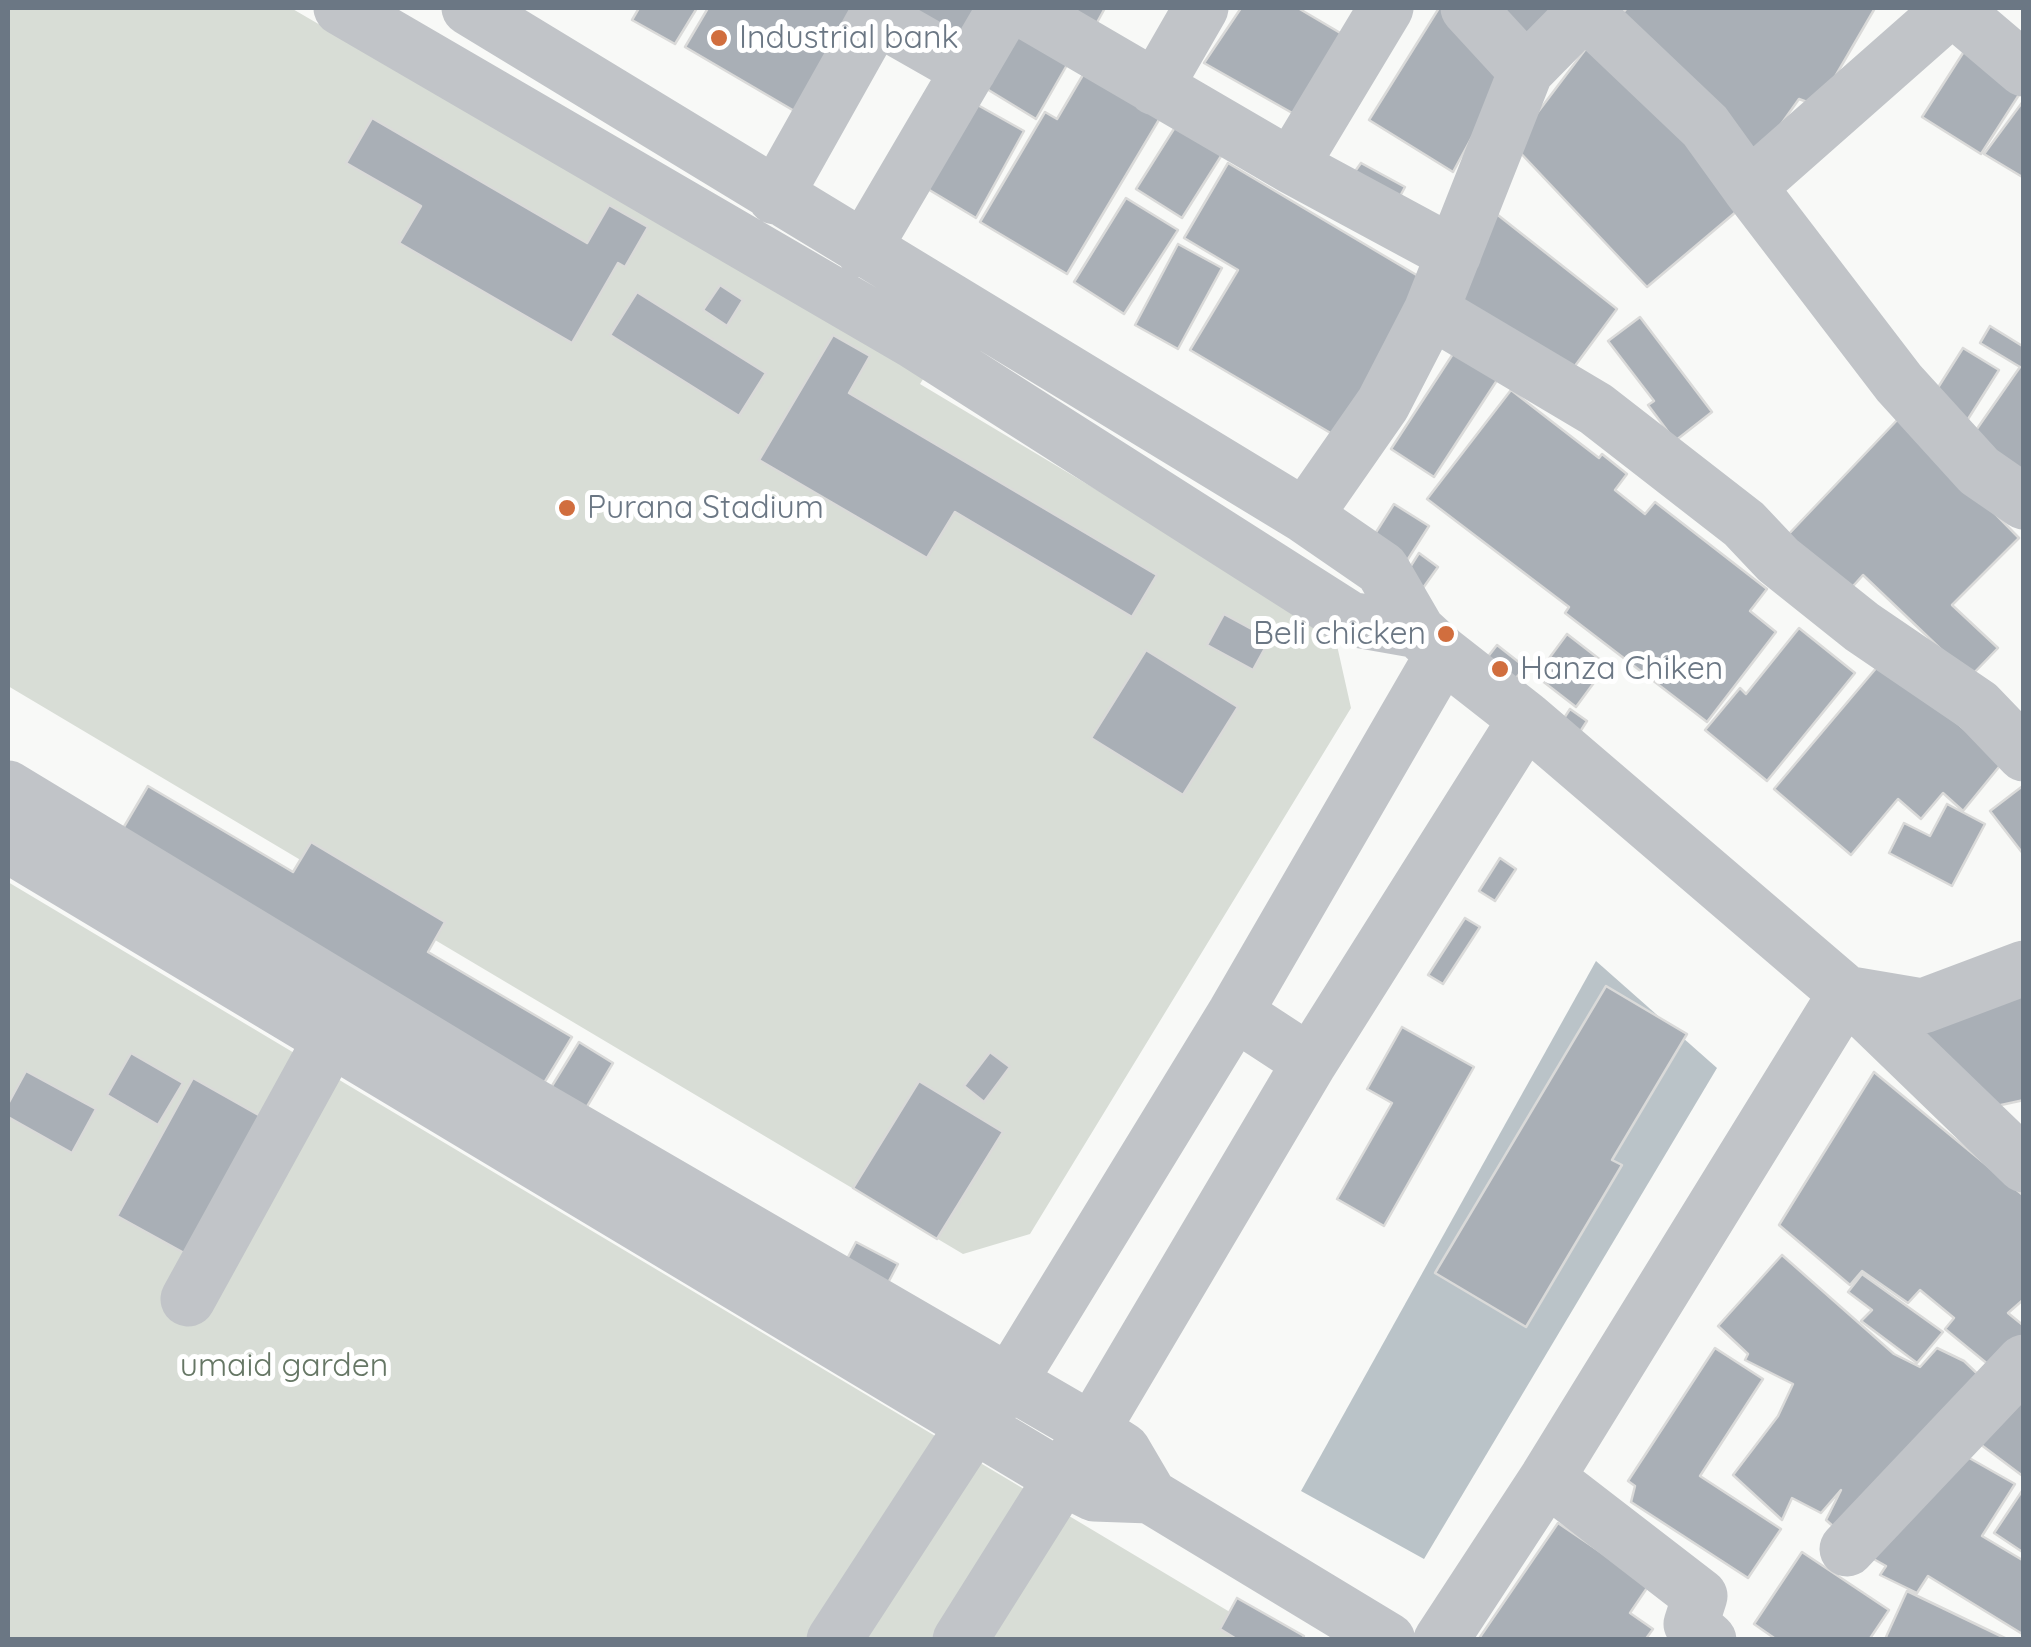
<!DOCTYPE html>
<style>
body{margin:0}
#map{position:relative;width:2031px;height:1647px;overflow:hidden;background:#f8f9f7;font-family:Quicksand,sans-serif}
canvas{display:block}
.frame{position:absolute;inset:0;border:10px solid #6b7784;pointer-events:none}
</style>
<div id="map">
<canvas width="2031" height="1647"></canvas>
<div class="frame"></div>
</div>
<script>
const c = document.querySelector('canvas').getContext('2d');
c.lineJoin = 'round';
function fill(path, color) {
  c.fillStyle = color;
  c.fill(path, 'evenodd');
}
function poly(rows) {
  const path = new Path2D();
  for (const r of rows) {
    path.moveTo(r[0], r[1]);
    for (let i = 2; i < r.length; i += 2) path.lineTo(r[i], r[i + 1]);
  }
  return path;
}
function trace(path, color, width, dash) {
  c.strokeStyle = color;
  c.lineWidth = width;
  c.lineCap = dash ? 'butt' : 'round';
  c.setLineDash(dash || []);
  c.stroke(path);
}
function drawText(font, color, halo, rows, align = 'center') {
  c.font = font + ' Quicksand,sans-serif';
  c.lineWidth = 10;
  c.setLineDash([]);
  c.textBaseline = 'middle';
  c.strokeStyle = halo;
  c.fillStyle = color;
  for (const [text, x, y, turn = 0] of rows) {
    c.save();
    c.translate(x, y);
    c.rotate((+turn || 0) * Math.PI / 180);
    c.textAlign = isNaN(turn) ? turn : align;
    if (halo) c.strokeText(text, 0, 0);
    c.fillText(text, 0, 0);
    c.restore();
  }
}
fill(poly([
 [8,8,291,8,648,216,945,344,920,384,1334,632,1351,708,1030,1234,963,1254,8,686],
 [8,882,1275,1639,8,1639]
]), '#d8ddd6');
fill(poly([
 [1596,961,1717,1068,1424,1559,1301,1491]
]), '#bac3c8');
const building = poly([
 [639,8,697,8,675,44,632,20,639,8],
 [708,8,858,8,796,112,685,47,708,8],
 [904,8,994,8,967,51,904,8],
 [1074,8,1105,8,1094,28,1070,16,1074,8],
 [1241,8,1298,8,1342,34,1294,114,1204,63,1241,8],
 [1439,8,1454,8,1510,67,1453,172,1369,120,1439,8],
 [1497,8,1561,8,1524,41,1497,8],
 [1627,8,1875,8,1818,106,1799,99,1757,158,1612,26,1627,8],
 [1012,19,1075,51,1036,119,977,83,1012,19],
 [1597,34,1750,200,1647,287,1513,145,1597,34],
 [1970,42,2024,87,1981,154,1922,117,1970,42],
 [1087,68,1163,113,1067,274,980,222,1045,112,1057,119,1087,68],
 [967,99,1024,131,976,218,921,185,967,99],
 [2024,100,2024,178,1984,154,2024,100],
 [372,118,587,243,609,205,648,227,625,267,618,263,572,343,399,243,421,206,346,163,372,118],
 [1177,124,1223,153,1182,218,1136,189,1177,124],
 [1228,163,1430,283,1339,438,1190,350,1238,270,1184,238,1228,163],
 [1361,163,1405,187,1391,213,1346,184,1361,163],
 [1126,198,1178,230,1124,314,1074,282,1126,198],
 [1489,208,1617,309,1569,374,1459,308,1489,208],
 [1178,244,1222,268,1178,349,1135,325,1178,244],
 [720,285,743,300,727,326,703,310,720,285],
 [637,292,766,373,739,416,610,335,637,292],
 [1640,317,1712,412,1675,441,1648,405,1654,401,1608,341,1640,317],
 [1990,326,2024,347,2024,467,2017,477,1965,446,2020,367,1980,343,1990,326],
 [833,335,870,356,849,393,1157,575,1132,617,955,512,927,558,759,460,833,335],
 [1462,340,1505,368,1434,477,1391,449,1462,340],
 [1963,348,1999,370,1963,427,1927,405,1963,348],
 [1511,390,1599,458,1602,454,1627,474,1615,490,1645,514,1655,502,1767,589,1750,611,1776,632,1707,722,1565,613,1569,607,1427,499,1511,390],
 [1900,417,2019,538,1952,605,1998,648,1970,677,1863,575,1846,594,1786,537,1900,417],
 [1394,504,1429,526,1401,570,1366,548,1394,504],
 [1419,553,1438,567,1423,588,1405,575,1419,553],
 [1224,614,1270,639,1253,670,1207,645,1224,614],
 [1799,628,1855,673,1767,781,1705,730,1740,688,1746,694,1799,628],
 [1567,634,1607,665,1576,707,1536,676,1567,634],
 [1497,645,1525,667,1503,694,1476,672,1497,645],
 [1146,650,1238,707,1183,795,1091,738,1146,650],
 [1883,660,2003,762,1963,811,1943,793,1921,819,1898,799,1851,855,1774,789,1883,660],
 [1570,709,1587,721,1569,749,1551,738,1570,709],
 [2024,785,2024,855,1990,811,2024,785],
 [148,786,293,872,311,842,445,922,428,952,572,1037,538,1093,115,842,148,786],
 [1947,804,1985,824,1952,886,1889,853,1904,823,1930,836,1947,804],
 [1500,858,1516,869,1495,901,1479,891,1500,858],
 [1465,918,1480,927,1443,984,1428,975,1465,918],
 [1606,986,1687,1034,1612,1160,1622,1165,1526,1327,1435,1273,1606,986],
 [2024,994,2024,1100,1978,1110,1911,1037,2024,994],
 [1402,1027,1474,1067,1384,1226,1337,1199,1392,1103,1367,1089,1402,1027],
 [579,1042,613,1063,582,1115,547,1094,579,1042],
 [990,1052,1010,1067,984,1102,964,1086,990,1052],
 [131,1053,183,1083,158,1125,107,1095,131,1053],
 [26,1071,96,1109,72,1153,8,1117,8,1104,26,1071],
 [1874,1072,2024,1196,2024,1299,2008,1313,2024,1326,2024,1335,1995,1370,1945,1329,1954,1318,1920,1290,1908,1303,1862,1271,1850,1285,1779,1225,1874,1072],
 [193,1078,271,1122,195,1259,117,1216,193,1078],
 [919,1081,1003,1132,937,1239,853,1188,919,1081],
 [856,1242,898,1264,879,1300,837,1278,856,1242],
 [1782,1255,1894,1354,1920,1367,1937,1348,1964,1361,1985,1381,1844,1536,1826,1520,1841,1490,1821,1513,1792,1498,1782,1520,1733,1475,1778,1416,1793,1384,1745,1360,1748,1354,1718,1326,1782,1255],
 [1862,1274,1943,1332,1917,1363,1861,1321,1872,1310,1848,1292,1862,1274],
 [1715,1348,1763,1379,1700,1476,1781,1529,1748,1578,1631,1502,1635,1486,1628,1481,1715,1348],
 [2024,1390,2024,1477,1976,1441,2024,1390],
 [1957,1451,2015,1484,1982,1536,2024,1561,2024,1635,1928,1576,1917,1593,1880,1575,1886,1566,1861,1552,1957,1451],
 [2024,1488,2024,1553,1994,1533,2024,1488],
 [1558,1523,1649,1585,1630,1613,1653,1629,1645,1640,1478,1640,1558,1523],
 [1802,1552,1889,1610,1869,1640,1777,1640,1754,1624,1802,1552],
 [1907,1591,2009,1640,1890,1640,1886,1637,1907,1591],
 [1237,1598,1304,1636,1302,1640,1238,1640,1220,1629,1237,1598]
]);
fill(building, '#a9afb6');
trace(building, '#dadad9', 2.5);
trace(poly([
 [341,8,915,342,1350,619,1418,631],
 [469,8,1305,516,1382,569,1418,631,1443,654,1526,719,1846,993,2024,1165],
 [1020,8,1291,166,1454,254],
 [1468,8,1526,71],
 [1952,8,2024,69],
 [1584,11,1705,126,1749,187,1952,8],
 [876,17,969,70],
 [1155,88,1201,8],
 [1291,166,1386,8],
 [1749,187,1899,383,1979,471,2024,502],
 [775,197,881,8],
 [863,250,1005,8],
 [1431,311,1596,409,1744,524,1778,560,1862,627,1978,706,2024,754],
 [1305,516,1383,404,1431,311,1526,71,1588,8],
 [8,788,530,1104,1092,1430,1123,1450,1150,1496,1388,1640],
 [8,845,1062,1478,1094,1494,1150,1496],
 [1235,1013,1310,1062],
 [188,1299,331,1039],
 [1547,1478,1700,1596,1691,1624,1709,1640],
 [1847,1549,2024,1362],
 [834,1640,974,1425,1008,1384,1235,1013,1443,654],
 [960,1640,1092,1430,1310,1062,1526,719],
 [1441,1640,1547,1478,1846,993,1923,1006,2024,968]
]), '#c1c4c8', 55);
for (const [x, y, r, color] of [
 [719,38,10,"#d16e3e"],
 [567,508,10,"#d16e3e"],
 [1446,634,10,"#d16e3e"],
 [1500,669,10,"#d16e3e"]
]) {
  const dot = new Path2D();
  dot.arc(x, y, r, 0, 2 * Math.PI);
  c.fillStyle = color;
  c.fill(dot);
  trace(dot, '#fff', 4);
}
drawText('32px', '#6b7784', '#fff', [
 ["Industrial bank",739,38],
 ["Purana Stadium",587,508],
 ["Beli chicken",1426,634,"right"],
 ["Hanza Chiken",1520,669]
], 'left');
drawText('32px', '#667765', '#fff', [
 ["umaid garden",284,1366]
]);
</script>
